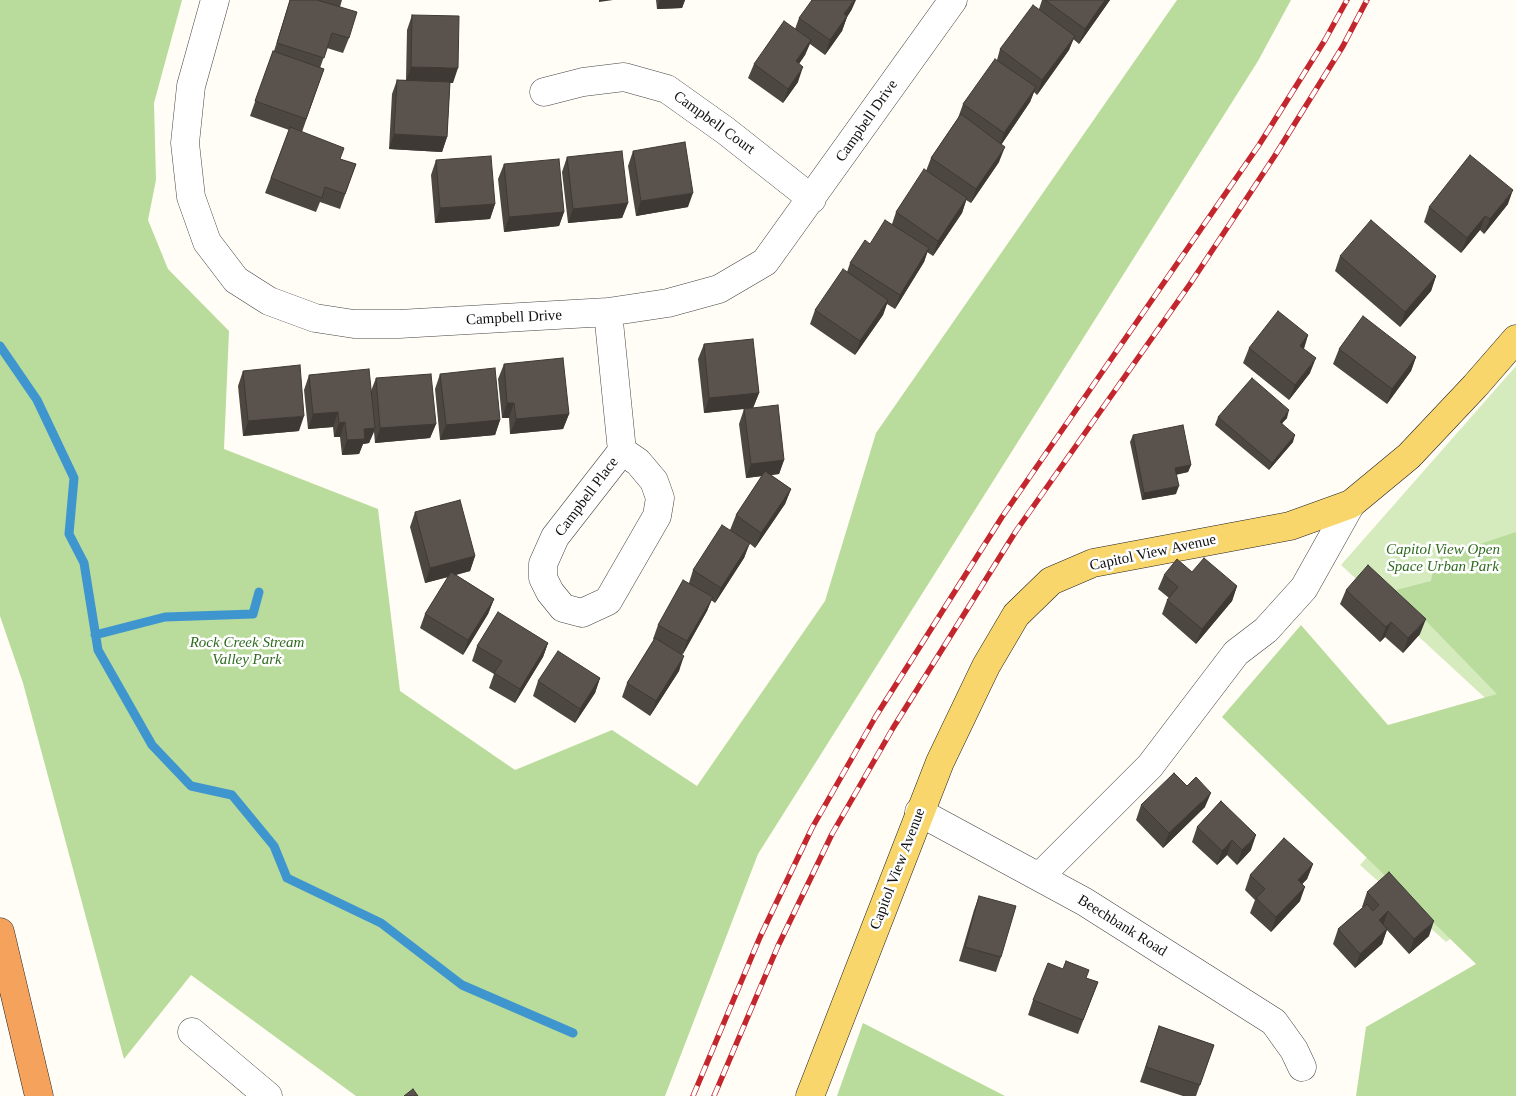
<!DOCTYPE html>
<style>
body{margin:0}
canvas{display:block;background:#fffdf5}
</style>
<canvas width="1516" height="1096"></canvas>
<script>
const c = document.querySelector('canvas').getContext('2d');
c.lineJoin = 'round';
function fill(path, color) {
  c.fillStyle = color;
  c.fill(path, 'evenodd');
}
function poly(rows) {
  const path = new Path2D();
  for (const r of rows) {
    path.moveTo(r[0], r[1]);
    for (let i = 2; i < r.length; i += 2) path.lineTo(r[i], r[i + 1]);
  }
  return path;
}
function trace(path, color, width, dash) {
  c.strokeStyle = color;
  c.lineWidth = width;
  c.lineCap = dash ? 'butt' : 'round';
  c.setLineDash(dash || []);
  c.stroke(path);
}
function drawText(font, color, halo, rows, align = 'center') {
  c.font = font + ' Georgia,serif';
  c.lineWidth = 5;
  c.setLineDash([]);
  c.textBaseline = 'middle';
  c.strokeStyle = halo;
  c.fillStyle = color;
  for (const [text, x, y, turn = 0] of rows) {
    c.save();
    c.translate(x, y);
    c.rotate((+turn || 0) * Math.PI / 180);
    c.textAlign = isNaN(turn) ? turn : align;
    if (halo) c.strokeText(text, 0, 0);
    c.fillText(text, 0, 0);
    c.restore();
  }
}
fill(poly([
 [1516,366,1516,872,1467,927,1446,942,1360,865,1496,708,1341,565]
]), '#d5ebbd');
fill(poly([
 [0,0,182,0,154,103,156,180,148,220,168,269,229,331,224,449,378,509,400,691,515,770,612,730,697,786,825,601,876,433,1177,0,1291,0,1258,61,758,854,665,1096,356,1096,191,975,124,1059,23,683,0,616],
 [1516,532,1516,1096,1356,1096,1366,1027,1476,964,1222,717,1301,625,1388,725,1497,694,1396,590,1431,581,1435,559],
 [863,1023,1005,1096,837,1096]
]), '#b9dc9c');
trace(poly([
 [0,346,37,400,74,478,69,534,84,563,98,650,152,745,191,786,232,795,274,846,287,878,381,923,462,985,573,1033],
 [95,635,165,617,253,614,259,592]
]), '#3f96cf', 9);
const minor = poly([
 [215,0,191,86,185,143,191,197,207,242,236,280,269,301,315,318,354,324,399,324,608,312,668,303,719,289,765,262,953,0],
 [544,92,583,82,624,77,667,89,726,131,812,199],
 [608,312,622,451,555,537,543,564,543,578,550,592,563,608,582,613,608,601,657,516,660,498,654,481,638,462,622,451],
 [919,812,1085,902,1274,1022,1294,1050,1302,1067],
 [1040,876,1150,766,1236,653,1266,630,1304,588,1351,504],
 [192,1032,268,1096]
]);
const major = poly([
 [810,1096,940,762,986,666,1016,615,1051,581,1093,563,1290,526,1351,504,1409,456,1475,386,1516,339]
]);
const highway = poly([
 [0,932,39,1096]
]);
trace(minor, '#444', 29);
trace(major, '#222', 29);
trace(highway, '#222', 29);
trace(minor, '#fff', 28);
trace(major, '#f9d66b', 28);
trace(highway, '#f5a25d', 28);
const rail = poly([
 [693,1096,760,937,812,828,876,716,1002,517,1259,145,1325,40,1347,0],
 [714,1096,778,946,832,834,893,728,1016,531,1190,284,1274,157,1343,46,1367,0]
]);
trace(rail, '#c4262e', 5.5);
trace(rail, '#fff', 4, [11]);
fill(poly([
 [290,0,342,0,340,7,349,38,343,53,327,48,320,68,324,69,302,132,340,159,356,164,340,209,320,202,316,212,265,193,289,130,250,116,273,51,274,51],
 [656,0,685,0,682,8,657,9],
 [1042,0,1110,0,1079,44,1073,39,1069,50,1037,95,1034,92,1030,102,1001,145,999,162,971,203,966,200,962,213,933,256,927,252,924,262,895,309,887,304,883,315,855,355,810,324,815,310,847,272,850,263,892,224,896,212,926,171,931,158,958,118,963,104,997,60,1000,49,1039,9],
 [852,9,847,17,842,31,825,55,810,44,805,55,799,64,798,82,783,103,748,78,754,64,795,29,799,18],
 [412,15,453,83,450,83,447,137,442,152,389,149,392,94,397,80,406,80,407,30],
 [633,151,688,207,636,216,628,166],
 [567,157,628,203,622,218,568,223,562,172],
 [436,160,495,204,490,219,435,223,431,175],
 [504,164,564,212,559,226,504,232,498,179],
 [1508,204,1484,234,1480,230,1461,253,1424,222,1429,207],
 [1340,256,1436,276,1431,291,1400,327,1335,271],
 [1308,335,1304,349,1310,373,1289,400,1243,363,1249,348],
 [704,344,759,393,753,408,704,413,698,359],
 [1339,349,1416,357,1411,371,1387,404,1333,364],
 [504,364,569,414,563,429,510,434,509,418,502,418,498,379],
 [243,371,299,431,243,436,238,386],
 [440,374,500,420,495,435,440,440,435,389],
 [309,375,371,391,376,378,436,424,430,438,375,443,374,432,369,443,363,444,359,454,342,455,340,437,334,437,333,427,308,429,304,390],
 [744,409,784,460,779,474,771,475,791,489,785,504,755,548,749,543,744,558,715,603,711,600,707,611,682,655,679,671,650,716,622,697,627,683,654,640,653,639,658,625,689,583,693,570,730,530,736,515,762,476,746,478,739,424],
 [1218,417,1287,418,1282,423,1293,442,1269,470,1215,425],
 [1133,435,1191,465,1188,472,1176,475,1176,494,1142,500,1130,442],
 [415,512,475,556,470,571,456,575,494,599,488,614,463,655,420,628,425,614,448,577,425,583,410,527],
 [1192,572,1237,586,1232,601,1196,644,1162,614,1167,600,1169,598,1158,589,1164,575],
 [1346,590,1420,634,1403,653,1385,637,1380,642,1340,604],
 [548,643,543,657,515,703,489,688,494,674,472,661,477,646],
 [600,678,595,693,575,723,533,696,538,681],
 [1187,786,1205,807,1163,848,1136,820,1141,805],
 [1221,801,1251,850,1237,865,1227,855,1217,865,1192,842,1197,827],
 [1313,864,1307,879,1302,884,1300,901,1271,932,1250,913,1255,900,1245,890,1250,875],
 [1367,892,1429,936,1409,954,1387,930,1382,944,1355,968,1333,944,1338,929,1363,907,1362,907],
 [979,896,1001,957,996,972,959,961,974,910],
 [1086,978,1098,982,1078,1034,1028,1015,1033,1000],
 [1159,1026,1214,1045,1196,1096,1183,1096,1140,1082]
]), '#4d4742');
fill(poly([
 [599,0,613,0,599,2],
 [660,0,685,0,682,8,657,9],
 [854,0,856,0,852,9,847,17,842,31,825,55,830,40,844,14],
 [1105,0,1110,0,1079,44,1085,29],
 [1075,36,1069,50,1037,95,1042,80],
 [811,40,805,55,790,76,796,61],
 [411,67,458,68,453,83,406,82],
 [803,67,798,82,783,103,788,89],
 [1036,87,1030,102,999,148,1004,133],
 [394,134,447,137,442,152,389,149],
 [1005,147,999,162,971,203,976,189],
 [1513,190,1508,204,1484,234,1490,219],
 [693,193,688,207,636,216,641,201],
 [967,198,962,213,933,256,938,241],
 [628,203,622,218,568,223,573,209],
 [495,204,490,219,435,223,440,208],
 [564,212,559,226,504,232,509,217],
 [1485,216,1480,230,1461,253,1467,238],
 [929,248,924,262,895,309,900,295],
 [1436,276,1431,291,1400,327,1405,312],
 [888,300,883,315,855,355,860,341],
 [1308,335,1303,350,1300,346],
 [1416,357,1411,371,1387,404,1392,389],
 [1316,358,1310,373,1289,400,1295,385],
 [759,393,753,408,704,413,709,398],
 [507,403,514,403,509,418,502,418],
 [1289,410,1287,418,1277,429,1280,422],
 [338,412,333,427,308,429,313,414],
 [569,414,563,429,510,434,516,419],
 [304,416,299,431,243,436,248,421],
 [500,420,495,435,440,440,446,425],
 [345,422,340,437,334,437,339,423],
 [436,424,430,438,375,443,380,428],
 [375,428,369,443,363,444,359,454,342,455,347,440,364,429],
 [1295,435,1293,442,1269,470,1272,463],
 [784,460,779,474,746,478,751,464],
 [1191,465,1188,472,1172,475,1175,468],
 [1179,486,1176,494,1142,500,1144,493],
 [791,489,785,504,755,548,761,533],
 [750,543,744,558,715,603,721,588],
 [475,556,470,571,425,583,430,568],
 [1237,586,1232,601,1196,644,1202,629],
 [713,597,707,611,682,656,687,641],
 [494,599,488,614,463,655,468,640],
 [1426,619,1420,634,1403,653,1408,638],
 [1391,622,1385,637,1380,642,1386,627],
 [548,643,543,657,515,703,520,689],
 [684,656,679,671,650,716,656,701],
 [600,678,595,693,575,723,580,709],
 [1211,793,1205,807,1163,848,1169,833],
 [1256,835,1251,850,1237,865,1242,850],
 [1232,840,1227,855,1217,865,1222,851],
 [1313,864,1307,879,1292,895,1298,880],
 [1305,887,1300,901,1271,932,1276,917],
 [1388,911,1383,926,1379,920],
 [1434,921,1429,936,1409,954,1414,939],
 [1387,929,1382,944,1355,968,1360,954]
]), '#3f3936');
const building = poly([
 [290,0,317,0,357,12,349,38,332,33,324,58,277,43,290,0],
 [812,0,854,0,844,14,847,16,830,40,799,18,812,0],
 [1045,0,1105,0,1085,29,1045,0],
 [1033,5,1075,36,1042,80,1000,49,1033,5],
 [412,15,459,16,458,68,411,67,412,15],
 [784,21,811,40,796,61,803,67,788,89,754,64,784,21],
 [273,51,324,69,306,119,255,101,273,51],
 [995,59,1036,87,1004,133,963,104,995,59],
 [397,80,450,82,447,137,394,134,397,80],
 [961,114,1005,147,976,189,931,158,961,114],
 [290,127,344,148,340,159,356,164,345,194,325,187,322,198,271,178,290,127],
 [685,142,693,193,641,201,633,151,685,142],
 [622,151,628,203,573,209,567,157,622,151],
 [1470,155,1513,190,1490,219,1485,216,1467,238,1429,207,1470,155],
 [491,156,495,204,440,208,436,160,491,156],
 [559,159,564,212,509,217,504,164,559,159],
 [924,169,967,198,938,241,896,212,924,169],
 [885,220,929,248,900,295,850,263,865,240,870,244,885,220],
 [1371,220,1436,276,1405,312,1340,256,1371,220],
 [843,269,888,300,860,341,815,310,843,269],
 [1278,311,1308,335,1300,346,1316,358,1295,385,1249,348,1278,311],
 [1363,316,1416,357,1392,389,1339,349,1363,316],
 [753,339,759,393,709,398,704,344,753,339],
 [563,358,569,414,516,419,514,403,507,403,504,364,563,358],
 [300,365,304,416,248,421,243,371,300,365],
 [495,368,500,420,446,425,440,374,495,368],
 [369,369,375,428,364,429,365,439,347,440,345,422,339,423,338,412,313,414,309,375,369,369],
 [431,374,436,424,380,428,376,378,431,374],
 [1252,378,1289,410,1280,422,1295,435,1272,463,1218,417,1252,378],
 [778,405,784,460,751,464,744,409,778,405],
 [1183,425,1191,465,1175,468,1179,486,1144,493,1133,435,1183,425],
 [765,471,791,489,761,533,736,515,765,471],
 [460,500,475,556,430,568,415,512,460,500],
 [722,525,750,543,721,588,693,570,722,525],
 [1204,558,1237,586,1202,629,1167,600,1178,587,1164,575,1177,559,1192,572,1204,558],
 [1368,565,1426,619,1408,638,1391,622,1386,627,1346,590,1368,565],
 [451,572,494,599,468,640,425,614,451,572],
 [683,580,713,597,687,641,658,625,683,580],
 [498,612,548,643,520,689,494,673,502,661,477,646,498,612],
 [655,638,684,656,656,701,627,683,655,638],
 [558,651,600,678,580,709,538,681,558,651],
 [1174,773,1187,786,1196,777,1211,793,1169,833,1141,805,1174,773],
 [1221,801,1256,835,1242,850,1232,840,1222,851,1197,827,1221,801],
 [1284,838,1313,864,1298,880,1305,887,1276,917,1256,898,1265,889,1250,875,1284,838],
 [1389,872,1434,921,1414,939,1388,911,1379,920,1387,929,1360,954,1338,929,1367,904,1373,911,1379,905,1367,892,1389,872],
 [979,896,1016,906,1001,957,965,947,979,896],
 [1066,961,1089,970,1086,978,1098,982,1083,1020,1033,1000,1048,963,1063,969,1066,961],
 [1159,1026,1214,1045,1200,1085,1146,1067,1159,1026],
 [413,1089,418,1096,404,1096,413,1089]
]);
fill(building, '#5a524d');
trace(building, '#3f3936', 1);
drawText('15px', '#111', '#fff', [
 ["Campbell Drive",867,121,-55],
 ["Campbell Court",714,123,36],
 ["Campbell Drive",514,318,-3],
 ["Campbell Place",587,497,-53],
 ["Capitol View Avenue",1153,553,-12],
 ["Capitol View Avenue",898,869,-69],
 ["Beechbank Road",1122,926,32]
]);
drawText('italic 15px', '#2f6b1f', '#fff', [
 ["Capitol View Open",1443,550],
 ["Space Urban Park",1443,567],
 ["Rock Creek Stream",247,643],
 ["Valley Park",247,660]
]);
</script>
